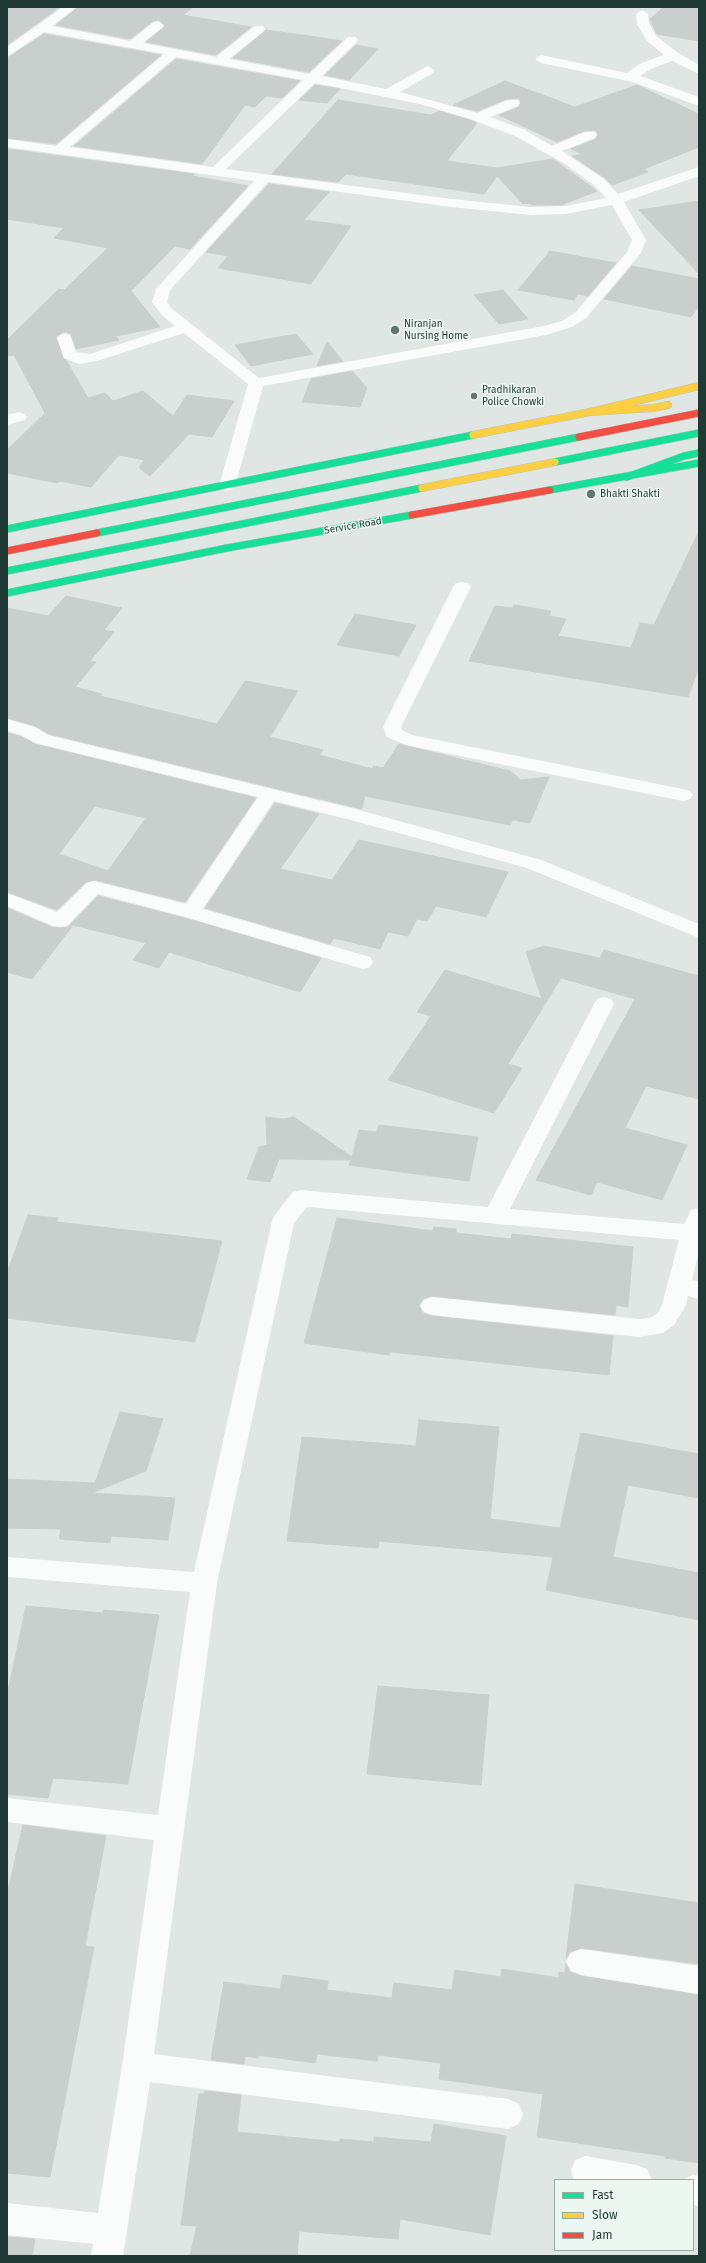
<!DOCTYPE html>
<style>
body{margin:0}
#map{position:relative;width:706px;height:2263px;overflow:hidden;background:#e0e6e3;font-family:"Fira Sans",sans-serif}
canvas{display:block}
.frame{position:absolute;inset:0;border:8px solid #1e3a32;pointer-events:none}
.legend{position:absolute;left:554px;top:2179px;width:140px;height:72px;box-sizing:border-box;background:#edf7f1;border:1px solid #9aaba5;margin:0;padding:5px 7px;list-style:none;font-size:12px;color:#1e3a32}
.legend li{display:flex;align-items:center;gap:8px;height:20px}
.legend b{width:20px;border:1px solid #9aaba5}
</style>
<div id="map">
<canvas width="706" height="2263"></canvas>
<div class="frame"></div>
<ul class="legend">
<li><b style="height:5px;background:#16e098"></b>Fast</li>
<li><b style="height:5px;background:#ffcf43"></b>Slow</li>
<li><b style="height:5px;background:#f24e42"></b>Jam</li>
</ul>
</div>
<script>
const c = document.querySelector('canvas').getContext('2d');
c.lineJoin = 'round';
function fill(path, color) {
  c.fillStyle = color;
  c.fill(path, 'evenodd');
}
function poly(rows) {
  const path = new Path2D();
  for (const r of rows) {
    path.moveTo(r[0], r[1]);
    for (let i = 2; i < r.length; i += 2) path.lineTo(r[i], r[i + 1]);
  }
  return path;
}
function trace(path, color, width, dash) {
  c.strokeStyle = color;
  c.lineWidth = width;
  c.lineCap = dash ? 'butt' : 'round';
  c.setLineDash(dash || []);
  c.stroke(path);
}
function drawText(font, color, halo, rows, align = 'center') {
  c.font = font + ' "Fira Sans",sans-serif';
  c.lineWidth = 3;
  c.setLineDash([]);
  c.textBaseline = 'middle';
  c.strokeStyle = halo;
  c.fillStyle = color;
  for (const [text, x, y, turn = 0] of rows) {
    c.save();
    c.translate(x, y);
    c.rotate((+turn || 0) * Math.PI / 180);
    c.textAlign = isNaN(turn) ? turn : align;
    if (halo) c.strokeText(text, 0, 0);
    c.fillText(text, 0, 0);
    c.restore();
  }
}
const building = poly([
 [9,7,60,7,7,45,7,16,9,7],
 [78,7,193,7,183,15,251,27,216,55,146,42,165,26,159,20,153,21,130,39,56,25,78,7],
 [664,7,699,7,699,41,657,34,650,19,664,7],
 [266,30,309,36,342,41,309,72,233,58,266,30],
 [44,34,161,55,56,144,7,138,7,58,44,34],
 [356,45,378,49,349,80,325,75,356,45],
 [176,59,300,81,282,98,266,96,255,107,245,105,202,164,74,146,176,59],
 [505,81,575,107,637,85,699,114,699,147,644,169,648,172,612,185,605,178,572,156,583,154,571,149,596,139,598,134,595,130,584,131,557,142,499,115,519,107,521,102,518,98,507,99,477,111,453,105,505,81],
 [315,85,340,89,327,103,299,100,315,85],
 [338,100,431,115,439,111,470,120,477,123,447,161,497,168,553,159,597,191,561,205,532,205,530,203,523,204,497,176,484,194,346,174,338,182,272,174,338,100],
 [7,149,194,174,193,176,248,186,190,249,175,246,131,291,160,327,116,336,119,340,76,349,71,334,64,332,56,337,63,358,66,360,88,398,105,393,113,401,143,391,173,416,187,395,234,401,212,437,189,434,150,476,139,468,144,460,119,455,91,487,60,481,57,483,7,473,7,450,45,413,14,355,7,356,7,340,59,289,64,290,108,248,54,238,64,228,7,219,7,149],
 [269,184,329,192,304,220,351,226,311,284,218,268,228,256,206,252,269,184],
 [699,201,699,274,639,210,699,201],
 [550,251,616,263,588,296,578,294,574,300,518,290,550,251],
 [632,266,699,279,699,306,691,317,604,299,632,266],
 [503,290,528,319,499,324,474,295,503,290],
 [296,334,313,354,251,366,235,345,296,334],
 [327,342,343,361,317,366,327,342],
 [352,371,367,388,360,407,302,402,311,379,352,371],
 [699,531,699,667,688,697,469,661,495,606,513,608,514,605,551,611,549,616,566,619,558,636,631,648,640,623,654,625,699,531],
 [66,596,122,608,104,630,114,632,90,661,96,662,75,687,102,694,100,696,217,724,245,681,298,691,270,737,323,750,319,755,373,769,374,766,383,768,399,744,510,771,521,780,549,777,530,823,513,820,510,825,365,796,362,809,49,734,35,726,7,718,7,608,48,616,66,596],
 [355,614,416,625,399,656,337,645,355,614],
 [7,733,20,736,35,744,256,798,185,902,94,880,86,882,57,910,7,892,7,733],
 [95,806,146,818,108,871,59,854,95,806],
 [275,803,319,814,280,869,332,880,359,840,508,872,486,917,436,906,427,921,417,919,408,936,388,932,380,949,334,938,330,944,205,908,275,803],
 [98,896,185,918,321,958,300,992,169,952,159,968,133,960,146,943,73,925,32,979,7,972,7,908,52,927,60,928,68,927,98,896],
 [544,946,600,958,604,950,699,976,699,1099,646,1086,625,1128,687,1145,662,1200,597,1182,591,1195,536,1180,635,999,561,978,508,1064,522,1068,494,1113,388,1080,431,1016,417,1012,445,970,542,999,526,952,544,946],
 [266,1117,283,1119,294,1117,352,1157,359,1130,377,1132,379,1125,478,1137,469,1181,349,1165,351,1160,279,1159,270,1182,247,1179,259,1147,267,1145,266,1117],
 [28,1215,58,1218,57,1222,222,1241,195,1342,7,1318,7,1273,28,1215],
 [337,1218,433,1231,434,1227,456,1229,456,1233,511,1239,512,1234,633,1247,628,1307,616,1305,615,1315,432,1296,423,1299,419,1305,423,1313,432,1316,613,1336,609,1375,390,1352,389,1355,304,1343,337,1218],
 [120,1412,163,1419,146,1471,92,1493,175,1498,168,1540,111,1536,110,1543,59,1539,61,1529,7,1528,7,1479,95,1483,120,1412],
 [419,1420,499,1427,490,1519,560,1528,581,1433,699,1454,699,1498,628,1485,613,1557,699,1573,699,1620,546,1590,553,1557,379,1541,378,1548,287,1541,302,1437,416,1446,419,1420],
 [26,1606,103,1613,104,1610,159,1615,128,1784,53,1778,48,1798,7,1794,7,1696,26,1606],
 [378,1686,489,1695,481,1785,367,1774,378,1686],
 [23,1825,106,1836,85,1946,94,1947,50,2177,7,2173,7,1895,23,1825],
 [575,1884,699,1903,699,1964,581,1948,570,1952,566,1958,575,1884],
 [566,1964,570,1972,581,1976,699,1995,699,2163,665,2158,665,2156,537,2137,543,2094,439,2079,441,2063,378,2055,377,2061,317,2054,315,2063,258,2055,258,2058,245,2056,244,2064,211,2060,224,1982,280,1989,283,1975,328,1981,327,1990,392,1998,394,1983,452,1990,455,1970,501,1977,502,1969,559,1978,559,1972,565,1973,566,1964],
 [205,2091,241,2095,237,2132,340,2142,340,2139,374,2142,374,2137,431,2142,434,2124,506,2136,490,2235,400,2219,398,2239,299,2231,297,2256,190,2256,197,2226,181,2225,199,2094,204,2094,205,2091],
 [7,2237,35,2239,32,2256,7,2256,7,2237]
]);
fill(building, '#c9cfcc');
trace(building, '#c9cfcc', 1);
const fast = poly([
 [555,462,699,433],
 [627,477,684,456,699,453],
 [550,490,699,463],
 [7,529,473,435],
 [97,533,579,437],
 [7,571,422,488],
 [7,593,227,548,412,515]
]);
const slow = poly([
 [590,412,653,408,668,405],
 [473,435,590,412,699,386],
 [422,488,555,462]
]);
const jam = poly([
 [579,437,699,413],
 [412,515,550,490],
 [7,551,97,533]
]);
trace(fast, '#bac4c0', 8);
trace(slow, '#bac4c0', 8);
trace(jam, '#bac4c0', 8);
fill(poly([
 [63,7,77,7,52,26,130,41,154,22,158,21,164,25,162,28,143,43,216,57,255,26,263,26,265,29,263,32,229,59,309,74,348,37,356,37,358,40,356,43,322,76,386,89,428,66,434,70,433,73,400,92,477,113,508,100,518,100,520,103,518,106,490,117,525,130,552,146,585,132,595,132,597,135,595,138,562,151,604,179,618,194,699,167,699,176,624,202,646,240,641,253,586,318,572,327,546,335,263,386,235,486,233,489,227,491,221,489,219,486,248,384,184,333,97,361,79,364,64,358,57,338,60,335,65,333,70,335,76,352,90,354,175,326,161,314,152,302,156,289,254,181,7,147,7,139,56,146,164,54,44,32,7,57,7,47,63,7],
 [176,57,303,80,213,167,70,147,176,57],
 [315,83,420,104,470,119,515,136,565,164,594,185,606,198,566,206,531,207,451,199,226,169,315,83],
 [268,182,451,207,531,215,566,214,612,205,632,240,627,252,576,312,562,321,544,326,259,378,171,308,167,302,170,290,268,182],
 [642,10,648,14,649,24,656,36,678,53,699,65,699,74,672,61,651,69,640,76,699,97,699,106,633,82,541,63,535,59,541,55,627,73,641,63,664,55,647,41,637,24,636,14,642,10],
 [19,412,25,414,27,417,25,420,7,425,7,415,19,412],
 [462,582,468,583,471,587,401,727,402,730,412,735,683,789,690,791,693,795,690,799,683,801,406,745,387,737,383,727,453,587,456,583,462,582],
 [7,719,35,727,48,735,359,810,541,860,699,924,699,938,527,868,347,819,274,801,203,909,370,957,373,962,370,967,363,969,185,917,98,894,67,926,60,927,53,926,7,906,7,893,57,912,87,883,94,881,186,904,258,797,35,743,21,735,7,731,7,719],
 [604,997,611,999,614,1004,510,1209,684,1224,691,1210,699,1208,699,1251,692,1280,699,1281,699,1299,688,1296,686,1305,674,1325,663,1333,639,1337,432,1315,424,1312,420,1306,424,1300,432,1297,639,1319,650,1318,658,1313,662,1305,679,1240,307,1207,294,1223,217,1583,154,2054,508,2099,519,2104,523,2114,519,2124,508,2129,150,2082,123,2256,91,2256,93,2244,7,2235,7,2203,98,2213,122,2066,154,1840,7,1822,7,1798,158,1815,190,1592,7,1577,7,1557,194,1572,272,1221,275,1215,293,1192,301,1190,488,1207,594,1004,597,999,604,997],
 [581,1949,699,1966,699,1994,581,1975,571,1971,566,1962,571,1953,581,1949],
 [586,2156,636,2165,647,2169,652,2180,574,2180,571,2171,575,2160,586,2156],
 [693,2175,699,2176,699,2206,693,2205,693,2180,682,2180,693,2175]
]), '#fafbfb');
trace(fast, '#16e098', 7);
trace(slow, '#ffcf43', 7);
trace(jam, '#f24e42', 7);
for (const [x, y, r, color] of [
 [395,330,5,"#627670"],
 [474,396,4,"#627670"],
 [591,494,5,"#627670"]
]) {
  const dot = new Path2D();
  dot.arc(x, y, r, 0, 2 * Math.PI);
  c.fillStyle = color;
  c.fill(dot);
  trace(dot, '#edf7f1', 1.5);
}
drawText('10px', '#1e3a32', '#edf7f1', [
 ["Niranjan",404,324],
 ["Nursing Home",404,336],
 ["Pradhikaran",482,390],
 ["Police Chowki",482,402],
 ["Bhakti Shakti",600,494]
], 'left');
drawText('10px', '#1e3a32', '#edf7f1', [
 ["Service Road",353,526,-10]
]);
</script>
